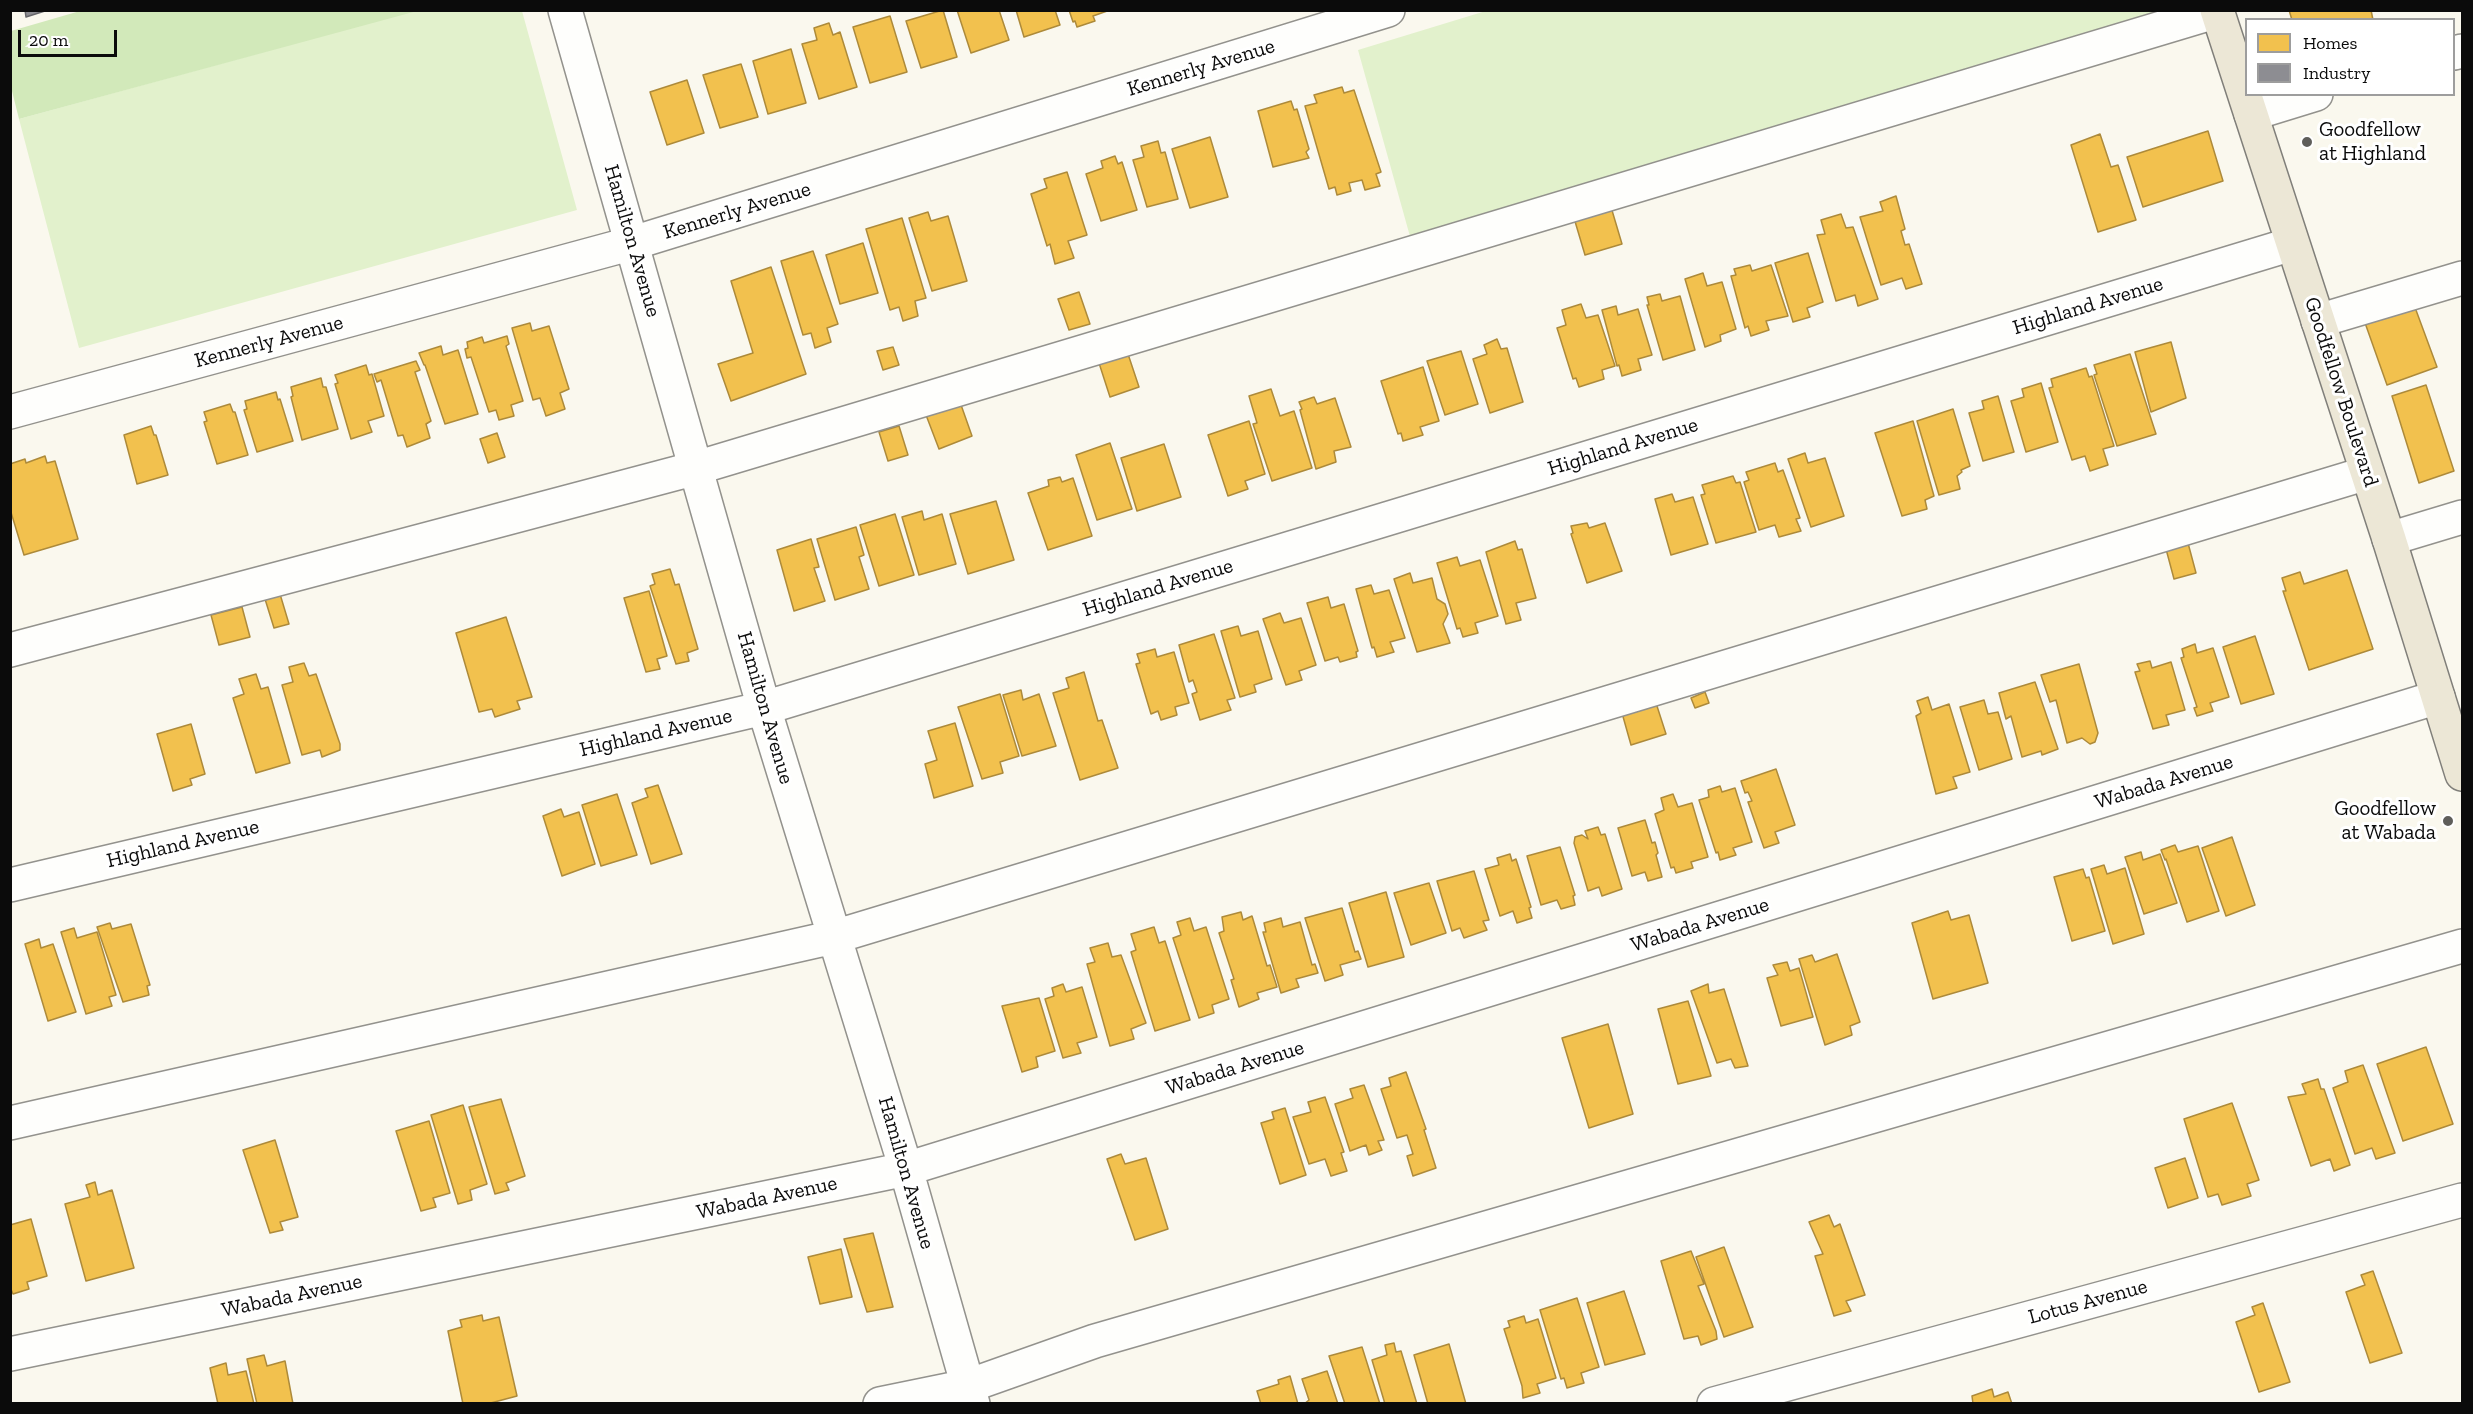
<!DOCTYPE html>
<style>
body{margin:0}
#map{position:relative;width:2473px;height:1414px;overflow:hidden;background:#faf8ee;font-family:"Zilla Slab",serif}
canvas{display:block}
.frame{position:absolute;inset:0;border:12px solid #0b0b0b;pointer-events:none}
.legend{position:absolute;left:2245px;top:18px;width:210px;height:78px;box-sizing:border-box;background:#fff;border:2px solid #9d9d9d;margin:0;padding:8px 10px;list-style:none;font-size:18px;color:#0b0b0b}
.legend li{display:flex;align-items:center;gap:12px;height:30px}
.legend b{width:30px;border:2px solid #9d9d9d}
.scale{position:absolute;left:18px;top:30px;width:99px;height:27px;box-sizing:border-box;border:3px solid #0b0b0b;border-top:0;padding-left:8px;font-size:18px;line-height:21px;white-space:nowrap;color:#0b0b0b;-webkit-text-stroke:4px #fff;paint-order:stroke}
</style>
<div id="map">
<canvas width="2473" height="1414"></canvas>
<div class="frame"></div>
<ul class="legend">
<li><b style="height:16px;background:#f2c14e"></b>Homes</li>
<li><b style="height:16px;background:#8d8d92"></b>Industry</li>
</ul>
<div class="scale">20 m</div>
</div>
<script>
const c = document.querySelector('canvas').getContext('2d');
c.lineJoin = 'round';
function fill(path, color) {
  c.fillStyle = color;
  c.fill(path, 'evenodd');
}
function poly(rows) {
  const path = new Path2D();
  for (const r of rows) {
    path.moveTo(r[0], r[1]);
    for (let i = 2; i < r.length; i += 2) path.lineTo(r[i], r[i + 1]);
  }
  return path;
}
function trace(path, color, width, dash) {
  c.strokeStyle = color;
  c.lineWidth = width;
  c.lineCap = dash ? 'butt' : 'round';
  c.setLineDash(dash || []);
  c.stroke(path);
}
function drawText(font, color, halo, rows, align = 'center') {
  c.font = font + ' "Zilla Slab",serif';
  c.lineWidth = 6;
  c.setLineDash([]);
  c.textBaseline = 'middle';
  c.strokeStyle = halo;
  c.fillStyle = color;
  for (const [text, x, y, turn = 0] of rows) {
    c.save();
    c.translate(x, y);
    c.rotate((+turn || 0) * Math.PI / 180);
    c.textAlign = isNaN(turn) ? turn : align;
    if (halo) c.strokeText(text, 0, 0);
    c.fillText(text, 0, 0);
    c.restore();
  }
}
fill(poly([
 [417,10,522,11,577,210,79,348,19,119],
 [1489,10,2170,11,1411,240,1358,50]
]), '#e2f1cc');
fill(poly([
 [80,11,80,10,417,11,19,119,11,87,11,31]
]), '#d2e9ba');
const homes = poly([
 [943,10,957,57,921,68,906,21,943,10],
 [957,10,999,10,1009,40,971,53,957,10],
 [1016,10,1055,10,1060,25,1024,37,1016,10],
 [1069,10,1110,10,1093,16,1095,21,1077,27,1075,21,1073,22,1069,10],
 [2289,10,2371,10,2373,20,2292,20,2289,10],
 [890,16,907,72,870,83,853,27,890,16],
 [829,23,833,35,840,32,857,87,819,99,802,44,817,40,814,28,829,23],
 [791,49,806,103,768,114,753,61,791,49],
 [741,64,758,117,720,128,703,75,741,64],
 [687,80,704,133,667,145,650,92,687,80],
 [1342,87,1344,93,1354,90,1381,172,1376,174,1380,186,1365,190,1362,180,1349,183,1351,191,1337,195,1335,187,1329,189,1305,106,1317,103,1314,95,1342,87],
 [1291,101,1294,110,1297,109,1309,149,1306,152,1309,158,1273,167,1258,111,1291,101],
 [2208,131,2223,181,2143,207,2127,157,2208,131],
 [2100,134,2111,167,2118,165,2136,220,2098,232,2071,145,2100,134],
 [1210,137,1228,197,1190,208,1172,149,1210,137],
 [1158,141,1161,153,1165,152,1178,199,1147,207,1133,160,1144,157,1141,146,1158,141],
 [1115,156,1118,164,1122,162,1137,210,1101,221,1086,174,1103,168,1101,161,1115,156],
 [1067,172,1087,235,1068,241,1074,258,1055,264,1050,244,1047,246,1031,194,1047,188,1044,179,1067,172],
 [1896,196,1905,229,1901,231,1905,245,1909,244,1922,284,1906,289,1902,278,1881,285,1860,217,1883,211,1880,202,1896,196],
 [1611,207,1622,244,1585,255,1574,218,1611,207],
 [928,212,931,221,948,216,967,281,932,291,909,218,928,212],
 [1841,214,1846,228,1853,227,1878,299,1858,306,1855,295,1836,301,1817,235,1825,234,1821,220,1841,214],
 [902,218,926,298,915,301,918,316,903,321,899,307,890,310,866,229,902,218],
 [863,243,878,293,840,304,826,255,863,243],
 [813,251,838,324,827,328,831,342,815,348,811,333,803,335,781,261,813,251],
 [1808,253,1823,302,1807,308,1810,317,1793,322,1775,263,1808,253],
 [1750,265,1752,271,1771,265,1788,316,1766,321,1769,330,1751,336,1748,326,1745,328,1731,276,1736,275,1734,269,1750,265],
 [771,267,806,374,731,401,718,364,753,353,731,281,771,267],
 [1703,273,1707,286,1722,282,1736,329,1720,335,1721,341,1705,347,1685,279,1703,273],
 [1079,292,1090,324,1069,330,1058,299,1079,292],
 [1660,294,1662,301,1680,296,1695,350,1663,360,1647,305,1649,305,1647,297,1660,294],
 [2413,302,2437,367,2387,385,2364,320,2413,302],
 [1581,304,1586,318,1598,315,1615,366,1602,370,1604,379,1579,387,1576,378,1573,379,1557,328,1566,325,1562,310,1581,304],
 [1616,306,1618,315,1638,309,1652,355,1638,359,1641,370,1622,376,1619,365,1617,366,1602,310,1616,306],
 [530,323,532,331,549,326,569,389,560,393,565,409,546,416,540,398,533,400,512,328,530,323],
 [507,336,509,344,506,346,523,401,511,405,514,416,499,420,496,410,489,412,471,357,467,358,465,349,468,348,467,342,482,337,484,343,507,336],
 [1497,339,1501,349,1507,348,1523,402,1490,413,1473,359,1487,354,1484,345,1497,339],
 [2171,342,2186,398,2151,412,2135,352,2171,342],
 [441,346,443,355,458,350,478,414,445,424,425,365,424,365,419,353,441,346],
 [893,347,899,365,883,370,877,351,893,347],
 [1461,351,1478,404,1445,415,1427,361,1461,351],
 [1128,354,1139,387,1110,397,1099,363,1128,354],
 [2130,354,2156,434,2117,446,2094,375,2097,374,2094,365,2130,354],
 [416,361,420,370,415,372,431,421,426,424,430,438,407,447,403,435,398,436,381,380,377,382,374,374,416,361],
 [366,365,369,375,372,374,384,416,368,421,372,432,351,439,335,384,338,383,335,375,366,365],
 [1423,367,1439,421,1420,427,1423,435,1403,441,1401,433,1398,434,1381,381,1423,367],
 [2086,368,2089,377,2092,376,2114,446,2103,449,2108,465,2090,471,2085,456,2072,460,2049,388,2053,387,2051,379,2086,368],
 [321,378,323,387,326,387,338,429,302,440,291,397,293,396,291,387,321,378],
 [2041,383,2058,442,2026,452,2011,401,2024,397,2022,389,2041,383],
 [2426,385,2454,471,2419,483,2392,396,2426,385],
 [1271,389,1280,416,1294,411,1312,468,1272,481,1253,424,1257,423,1249,396,1271,389],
 [276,392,278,400,280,399,293,441,257,452,244,410,247,409,245,401,276,392],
 [1998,396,2014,452,1983,461,1969,413,1984,409,1982,401,1998,396],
 [1314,397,1317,404,1335,398,1351,447,1334,451,1336,462,1316,469,1300,410,1302,409,1299,402,1314,397],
 [960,402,972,436,939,449,926,415,960,402],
 [230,404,233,412,235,412,248,455,217,464,204,422,207,421,204,412,230,404],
 [1953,409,1970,466,1961,470,1962,472,1957,476,1960,489,1939,495,1917,421,1953,409],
 [1249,421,1265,474,1245,481,1248,489,1228,496,1208,435,1249,421],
 [1913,421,1934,496,1925,500,1927,509,1902,516,1875,433,1913,421],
 [151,426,154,435,156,435,168,475,137,484,124,435,151,426],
 [899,426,908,455,888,461,879,432,899,426],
 [497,433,505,457,488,463,480,439,497,433],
 [1110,443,1132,509,1097,520,1076,455,1110,443],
 [1164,444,1181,497,1137,511,1121,458,1164,444],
 [1805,453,1808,463,1825,458,1844,516,1811,527,1788,459,1805,453],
 [45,456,47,463,55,461,78,539,24,555,10,509,10,464,25,459,26,463,45,456],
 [1775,463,1778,472,1783,470,1800,518,1796,519,1801,531,1779,537,1775,525,1759,530,1744,482,1749,480,1746,472,1775,463],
 [1733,476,1736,483,1740,482,1756,532,1716,543,1701,495,1705,494,1702,485,1733,476],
 [1060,477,1062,482,1073,478,1092,536,1048,550,1028,493,1049,486,1048,480,1060,477],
 [1672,494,1675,502,1693,497,1708,544,1671,555,1655,499,1672,494],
 [996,501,1014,560,968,574,950,514,996,501],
 [922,511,924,520,942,514,956,564,919,575,902,517,922,511],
 [895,514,914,575,879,586,860,525,895,514],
 [1587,523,1589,528,1605,523,1622,571,1587,583,1571,534,1573,533,1571,526,1587,523],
 [856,527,864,555,859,557,869,589,835,600,817,539,856,527],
 [811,539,819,567,814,568,825,601,794,611,777,550,811,539],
 [1515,541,1518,550,1522,549,1536,598,1516,603,1521,620,1506,624,1486,552,1515,541],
 [2188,543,2196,573,2174,579,2166,549,2188,543],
 [1457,557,1460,566,1480,560,1498,616,1475,623,1478,633,1463,637,1460,628,1457,629,1437,563,1457,557],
 [670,569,675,585,679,584,698,649,687,653,689,661,676,664,650,586,655,584,652,574,670,569],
 [2347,570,2373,649,2309,670,2283,591,2286,591,2282,578,2300,572,2304,584,2347,570],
 [1410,573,1413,583,1432,578,1437,599,1445,604,1448,614,1443,624,1450,643,1417,652,1394,579,1410,573],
 [1371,585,1374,594,1389,590,1405,638,1390,642,1394,652,1377,657,1374,647,1372,648,1356,589,1371,585],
 [649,591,667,656,657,659,660,669,646,672,624,598,649,591],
 [280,594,289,624,274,628,265,599,280,594],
 [1328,597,1331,608,1344,604,1358,651,1356,652,1357,657,1340,662,1338,657,1325,661,1307,603,1328,597],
 [242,607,250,637,219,645,211,615,242,607],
 [1280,613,1284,623,1301,618,1316,665,1299,671,1302,680,1286,685,1263,619,1280,613],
 [506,617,532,697,517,701,520,709,495,717,492,709,479,712,456,633,506,617],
 [1238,626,1241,636,1258,631,1272,679,1254,685,1256,692,1240,697,1221,631,1238,626],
 [1214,634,1235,698,1227,700,1231,710,1200,720,1192,694,1197,692,1193,680,1189,682,1179,645,1214,634],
 [2255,636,2274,694,2241,704,2223,647,2255,636],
 [2195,644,2197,653,2213,648,2229,697,2210,703,2213,711,2197,716,2194,708,2197,707,2181,658,2184,657,2182,649,2195,644],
 [1155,649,1157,657,1174,652,1189,703,1175,707,1177,715,1161,720,1158,711,1151,714,1136,664,1140,663,1137,654,1155,649],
 [2150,661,2152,668,2171,662,2185,710,2166,715,2169,725,2153,729,2135,672,2140,671,2137,664,2150,661],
 [304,663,309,676,316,674,340,744,340,750,322,757,320,750,302,755,282,685,293,682,289,667,304,663],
 [2079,664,2098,733,2095,742,2090,744,2082,738,2067,743,2056,700,2050,702,2041,675,2079,664],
 [1084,672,1098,721,1102,720,1118,768,1080,780,1053,693,1069,688,1066,678,1084,672],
 [256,674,261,689,268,687,290,763,256,773,233,698,244,694,239,679,256,674],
 [2035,682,2058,749,2042,755,2041,751,2022,757,2011,716,2006,719,1999,693,2035,682],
 [1021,690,1023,700,1039,694,1056,746,1022,756,1003,695,1021,690],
 [1705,692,1709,703,1695,708,1691,698,1705,692],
 [1000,694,1019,756,1000,762,1003,773,982,779,958,707,1000,694],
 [1928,697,1932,710,1949,704,1970,772,1953,777,1957,788,1936,794,1916,716,1921,713,1917,701,1928,697],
 [1984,700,1988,714,1998,712,2012,759,1979,770,1960,707,1984,700],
 [1656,703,1666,734,1631,745,1622,713,1656,703],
 [955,723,973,786,934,798,925,764,937,760,928,731,955,723],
 [191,724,205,774,190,779,192,785,173,791,157,734,191,724],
 [1776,769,1795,825,1775,832,1779,843,1764,848,1748,802,1752,801,1748,792,1745,793,1741,781,1776,769],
 [658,785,682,854,651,864,632,803,648,797,645,789,658,785],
 [1720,786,1722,792,1735,788,1752,842,1733,848,1736,855,1720,860,1718,852,1716,853,1699,800,1709,797,1708,790,1720,786],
 [617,794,637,855,601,866,582,805,617,794],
 [1673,794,1678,807,1692,803,1708,857,1691,862,1693,868,1676,873,1674,867,1671,868,1655,814,1664,810,1661,798,1673,794],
 [561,809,564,817,579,812,595,864,562,876,543,816,561,809],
 [1645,820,1652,843,1655,842,1658,853,1656,855,1662,877,1648,881,1645,872,1632,876,1618,828,1645,820],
 [1598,827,1601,835,1605,834,1622,889,1602,896,1599,887,1588,891,1574,843,1575,837,1582,835,1588,839,1585,831,1598,827],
 [2232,837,2255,905,2226,916,2202,848,2232,837],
 [2175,845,2178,852,2198,846,2219,911,2187,922,2166,859,2165,860,2161,850,2175,845],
 [1560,847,1575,895,1573,896,1575,905,1561,909,1557,900,1541,905,1527,856,1560,847],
 [2141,852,2143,860,2160,854,2177,903,2144,914,2125,857,2141,852],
 [1510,854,1512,861,1516,859,1531,907,1529,908,1532,918,1517,923,1513,911,1500,916,1485,869,1499,865,1497,858,1510,854],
 [2104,865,2107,874,2125,868,2144,934,2113,944,2091,869,2104,865],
 [2083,869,2086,878,2089,877,2105,931,2072,941,2054,877,2083,869],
 [1474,871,1489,920,1483,921,1487,930,1464,938,1460,928,1452,931,1437,881,1474,871],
 [1429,883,1446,933,1411,945,1394,893,1429,883],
 [1386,892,1404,957,1368,967,1349,903,1386,892],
 [1342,908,1355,952,1358,951,1361,959,1340,965,1343,975,1325,981,1305,918,1342,908],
 [1948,911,1951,920,1969,915,1988,983,1933,999,1912,923,1948,911],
 [1241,912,1243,920,1252,916,1267,966,1270,965,1277,987,1257,993,1259,999,1239,1007,1231,980,1234,979,1219,933,1224,931,1222,917,1241,912],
 [1190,918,1194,931,1206,927,1229,999,1212,1005,1214,1013,1199,1018,1173,938,1181,935,1177,922,1190,918],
 [1281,918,1283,927,1300,922,1312,965,1315,964,1318,973,1296,979,1299,987,1281,993,1263,932,1266,932,1264,923,1281,918],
 [110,923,112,929,131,924,150,985,147,986,149,995,123,1002,97,927,110,923],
 [1154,927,1159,943,1165,941,1190,1020,1155,1031,1131,952,1136,950,1131,934,1154,927],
 [74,928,77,938,97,932,116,995,109,997,112,1006,86,1014,61,932,74,928],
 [39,939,41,948,53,944,76,1012,48,1021,25,944,39,939],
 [1108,943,1112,957,1121,955,1146,1023,1131,1029,1134,1039,1110,1046,1087,964,1095,962,1090,948,1108,943],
 [1837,954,1860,1022,1850,1026,1852,1035,1825,1045,1799,959,1812,955,1815,962,1837,954],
 [1787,962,1790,971,1799,968,1813,1017,1781,1026,1767,978,1778,975,1773,965,1787,962],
 [1063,984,1066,992,1082,987,1097,1037,1077,1043,1081,1053,1063,1058,1045,999,1054,996,1052,988,1063,984],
 [1708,984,1709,993,1724,989,1748,1066,1735,1068,1731,1059,1717,1063,1691,991,1708,984],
 [1039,998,1055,1051,1036,1057,1038,1067,1022,1072,1002,1006,1039,998],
 [1688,1001,1711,1076,1678,1084,1658,1009,1688,1001],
 [1608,1024,1633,1114,1589,1128,1562,1038,1608,1024],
 [2426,1047,2453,1124,2403,1141,2377,1064,2426,1047],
 [2363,1065,2395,1153,2376,1159,2372,1148,2355,1154,2333,1088,2348,1082,2345,1071,2363,1065],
 [1406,1072,1426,1129,1424,1130,1436,1168,1413,1176,1407,1156,1413,1154,1407,1135,1397,1138,1381,1089,1391,1086,1389,1078,1406,1072],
 [2318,1079,2321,1089,2324,1089,2350,1165,2334,1171,2330,1159,2311,1166,2288,1097,2306,1094,2302,1084,2318,1079],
 [1364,1085,1384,1140,1378,1141,1382,1150,1369,1155,1366,1145,1350,1151,1335,1104,1353,1098,1350,1089,1364,1085],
 [1325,1097,1344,1152,1341,1153,1347,1171,1331,1176,1325,1159,1309,1164,1293,1117,1311,1112,1308,1102,1325,1097],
 [501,1099,525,1176,506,1183,509,1190,495,1194,469,1107,501,1099],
 [2232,1103,2259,1180,2247,1184,2251,1196,2222,1205,2218,1194,2208,1197,2184,1119,2232,1103],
 [463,1105,487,1184,470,1190,472,1200,458,1204,431,1115,463,1105],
 [1285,1108,1306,1175,1280,1184,1261,1123,1274,1119,1272,1112,1285,1108],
 [429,1121,450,1193,433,1198,436,1207,421,1211,396,1131,429,1121],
 [275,1140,298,1217,280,1222,283,1230,270,1233,243,1150,275,1140],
 [1121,1154,1125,1164,1146,1158,1168,1229,1135,1240,1107,1159,1121,1154],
 [2185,1158,2198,1198,2168,1208,2155,1168,2185,1158],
 [95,1182,98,1195,112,1190,134,1268,86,1281,65,1204,90,1197,86,1185,95,1182],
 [1829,1215,1834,1227,1840,1224,1865,1295,1846,1301,1851,1311,1834,1316,1815,1256,1823,1254,1809,1222,1829,1215],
 [31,1219,47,1276,27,1282,29,1289,13,1294,10,1287,10,1225,31,1219],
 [873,1233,893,1307,867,1312,844,1239,873,1233],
 [1724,1247,1753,1327,1724,1337,1696,1257,1724,1247],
 [841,1249,852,1297,820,1304,808,1257,841,1249],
 [1691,1251,1704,1284,1698,1286,1716,1331,1717,1339,1701,1345,1698,1336,1684,1339,1661,1261,1691,1251],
 [2373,1271,2402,1353,2370,1363,2346,1292,2365,1285,2361,1275,2373,1271],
 [1624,1291,1645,1354,1605,1365,1587,1303,1624,1291],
 [1577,1298,1599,1367,1581,1373,1584,1383,1567,1388,1564,1378,1561,1379,1540,1310,1577,1298],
 [2263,1303,2290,1382,2259,1392,2236,1322,2255,1315,2252,1307,2263,1303],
 [482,1315,483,1321,499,1317,517,1396,487,1404,463,1404,448,1331,462,1327,460,1320,482,1315],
 [1524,1316,1526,1323,1538,1319,1556,1378,1537,1384,1540,1393,1523,1398,1522,1386,1504,1329,1510,1327,1508,1321,1524,1316],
 [1394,1343,1396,1352,1401,1351,1417,1404,1385,1404,1372,1360,1387,1355,1385,1345,1394,1343],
 [1449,1344,1466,1404,1428,1404,1414,1355,1449,1344],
 [1362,1347,1380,1404,1345,1404,1329,1356,1362,1347],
 [264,1355,267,1366,285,1361,293,1404,257,1404,247,1359,264,1355],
 [226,1363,228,1375,246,1371,254,1404,218,1404,210,1368,226,1363],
 [1327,1371,1338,1404,1304,1404,1309,1400,1302,1379,1327,1371],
 [1290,1376,1298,1404,1261,1404,1257,1391,1279,1384,1278,1380,1290,1376],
 [1992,1389,1994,1397,2008,1392,2012,1404,1973,1404,1972,1396,1992,1389]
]);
fill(homes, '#f2c14e');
trace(homes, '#ad8a3a', 1.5);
const industry = poly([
 [25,10,48,10,26,17,25,10]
]);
fill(industry, '#8d8d92');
trace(industry, '#66666a', 1.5);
const minor = poly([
 [565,10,764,708,906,1169,973,1404],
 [2454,53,2462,51],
 [2251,114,2316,94],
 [2318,321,2462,278],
 [10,412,633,243,1388,10],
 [2389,539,2462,517],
 [10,650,696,468,2218,11],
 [10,885,764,708,2292,244],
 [10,1123,834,937,2367,473],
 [10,1354,906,1169,2438,697],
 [880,1404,968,1386,1095,1341,2462,946],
 [1714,1404,2462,1200]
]);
const major = poly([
 [2217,10,2389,539,2462,774]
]);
trace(minor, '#93928d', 36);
trace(major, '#807f7a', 36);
trace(minor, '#fefefc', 33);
trace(major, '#ece7d6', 33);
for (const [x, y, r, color] of [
 [2307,142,6,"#5f5e5a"],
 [2448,821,6,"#5f5e5a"]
]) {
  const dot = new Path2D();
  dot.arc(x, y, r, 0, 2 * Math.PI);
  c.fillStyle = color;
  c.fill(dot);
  trace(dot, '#fff', 2);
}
drawText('21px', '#0b0b0b', '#fff', [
 ["Kennerly Avenue",1201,68,-17],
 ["Kennerly Avenue",737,211,-17],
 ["Hamilton Avenue",632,241,74],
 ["Highland Avenue",2088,306,-17],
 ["Kennerly Avenue",269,342,-15],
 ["Goodfellow Boulevard",2341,392,72],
 ["Highland Avenue",1623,447,-17],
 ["Highland Avenue",1158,588,-17],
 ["Hamilton Avenue",765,708,74],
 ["Highland Avenue",656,733,-13],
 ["Wabada Avenue",2164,782,-17],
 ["Highland Avenue",183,844,-13],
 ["Wabada Avenue",1700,925,-17],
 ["Wabada Avenue",1235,1068,-17],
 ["Hamilton Avenue",906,1173,74],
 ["Wabada Avenue",767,1198,-12],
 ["Wabada Avenue",292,1296,-12],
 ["Lotus Avenue",2088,1302,-15]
]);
drawText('21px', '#0b0b0b', '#fff', [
 ["Goodfellow",2319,130],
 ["at Highland",2319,154],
 ["Goodfellow",2436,809,"right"],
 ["at Wabada",2436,833,"right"]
], 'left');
</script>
